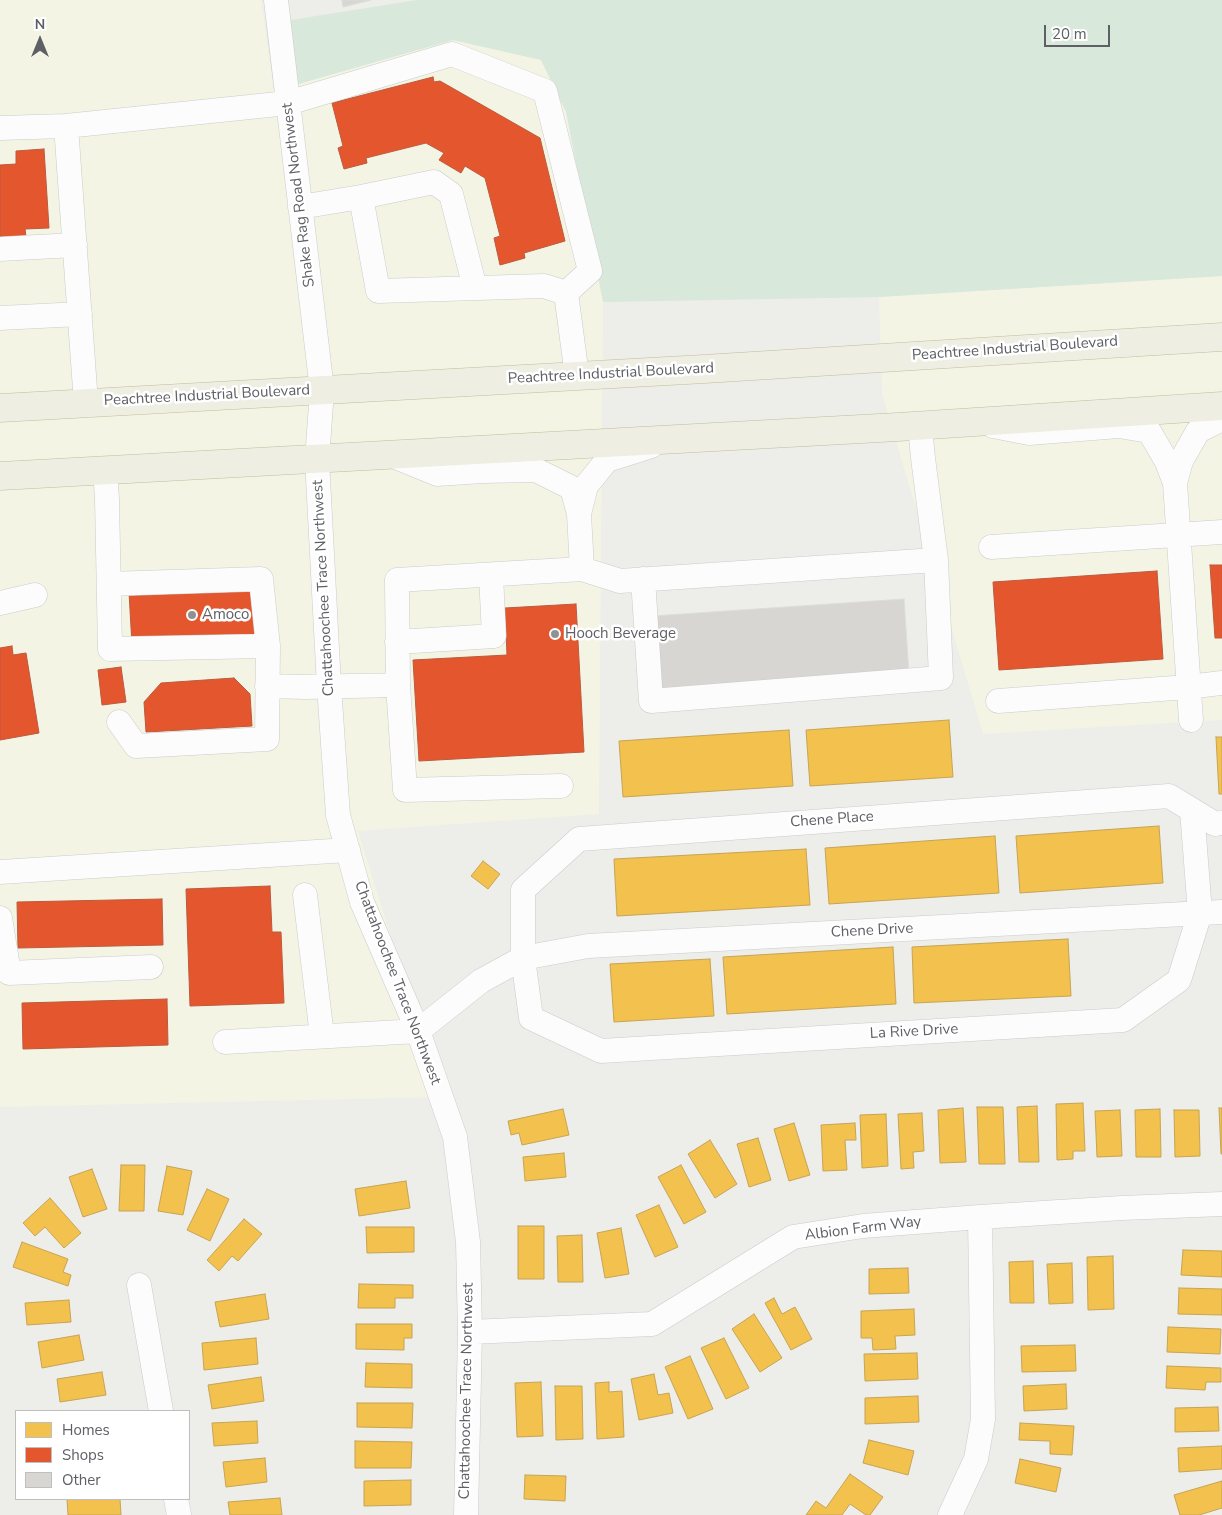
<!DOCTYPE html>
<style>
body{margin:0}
#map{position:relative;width:1222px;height:1515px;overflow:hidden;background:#edede9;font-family:"Nunito Sans",sans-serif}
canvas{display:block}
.legend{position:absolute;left:15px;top:1410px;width:175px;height:90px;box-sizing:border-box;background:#fff;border:1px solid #bfbfc1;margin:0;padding:6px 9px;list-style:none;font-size:15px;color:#5e6065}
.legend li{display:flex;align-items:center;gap:10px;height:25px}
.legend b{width:25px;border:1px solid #bfbfc1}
.north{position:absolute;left:15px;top:15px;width:50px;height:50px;-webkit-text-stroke:4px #fff;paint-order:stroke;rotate:0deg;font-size:14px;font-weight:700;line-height:20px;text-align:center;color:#5e6065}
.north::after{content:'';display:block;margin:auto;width:18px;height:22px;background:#5e6065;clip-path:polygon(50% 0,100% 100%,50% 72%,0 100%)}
.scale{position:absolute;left:1044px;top:25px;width:66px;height:22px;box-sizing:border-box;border:2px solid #5e6065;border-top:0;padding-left:6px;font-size:15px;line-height:18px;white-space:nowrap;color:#5e6065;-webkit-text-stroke:4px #fff;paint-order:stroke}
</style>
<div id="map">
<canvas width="1222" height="1515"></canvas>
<ul class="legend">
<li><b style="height:14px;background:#f2c14e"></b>Homes</li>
<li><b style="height:14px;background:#e4572e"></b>Shops</li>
<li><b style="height:14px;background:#d7d6d3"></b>Other</li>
</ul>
<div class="north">N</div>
<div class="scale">20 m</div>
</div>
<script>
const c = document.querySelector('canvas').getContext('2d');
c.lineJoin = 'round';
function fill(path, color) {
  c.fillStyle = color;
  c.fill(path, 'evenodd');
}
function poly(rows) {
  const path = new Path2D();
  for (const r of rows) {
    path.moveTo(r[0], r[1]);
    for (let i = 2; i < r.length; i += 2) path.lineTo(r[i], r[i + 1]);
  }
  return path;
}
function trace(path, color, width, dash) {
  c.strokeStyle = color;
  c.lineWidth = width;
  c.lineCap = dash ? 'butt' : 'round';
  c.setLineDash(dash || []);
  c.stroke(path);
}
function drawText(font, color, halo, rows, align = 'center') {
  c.font = font + ' "Nunito Sans",sans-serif';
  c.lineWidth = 5;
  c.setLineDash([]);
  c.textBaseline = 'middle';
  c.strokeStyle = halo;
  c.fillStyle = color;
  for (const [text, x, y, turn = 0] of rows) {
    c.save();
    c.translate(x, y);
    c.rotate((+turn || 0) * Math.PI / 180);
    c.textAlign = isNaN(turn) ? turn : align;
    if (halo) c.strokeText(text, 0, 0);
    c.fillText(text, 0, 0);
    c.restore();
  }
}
fill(poly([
 [0,0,261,0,274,90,453,40,541,60,566,112,603,302,599,814,358,831,441,1097,0,1107],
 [1222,276,1222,720,983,734,882,394,879,297]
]), '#f4f4e4');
fill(poly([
 [417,0,1222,0,1222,276,879,297,603,302,566,112,541,60,453,40,274,91,266,24]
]), '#d8e8da');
const homes = poly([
 [949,720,953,777,810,786,806,730,949,720],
 [789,730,793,786,623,797,619,741,789,730],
 [1216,737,1222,737,1222,794,1219,794,1216,737],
 [1159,826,1163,883,1020,893,1016,836,1159,826],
 [995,836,999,893,829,904,825,848,995,836],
 [806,849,810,905,617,916,614,859,806,849],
 [483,861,500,874,488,889,471,876,483,861],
 [1068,939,1071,996,914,1003,912,947,1068,939],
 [893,947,896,1004,727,1014,723,957,893,947],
 [710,959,714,1016,614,1022,610,964,710,959],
 [1083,1103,1085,1151,1073,1151,1073,1159,1057,1160,1056,1104,1083,1103],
 [1037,1106,1039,1162,1019,1162,1017,1107,1037,1106],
 [977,1107,1003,1107,1005,1164,979,1164,977,1107],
 [963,1108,966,1162,940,1163,938,1110,963,1108],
 [1219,1108,1222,1108,1222,1154,1221,1154,1219,1108],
 [563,1109,569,1135,522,1145,519,1133,511,1135,508,1121,563,1109],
 [1160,1109,1161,1157,1136,1157,1135,1110,1160,1109],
 [1120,1110,1122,1156,1097,1157,1095,1111,1120,1110],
 [1174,1110,1199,1110,1200,1156,1175,1157,1174,1110],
 [922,1113,924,1151,913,1152,914,1168,901,1169,898,1114,922,1113],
 [886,1114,888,1166,862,1168,860,1115,886,1114],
 [794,1123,810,1175,789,1181,774,1129,794,1123],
 [855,1123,856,1140,845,1140,847,1170,823,1171,821,1125,855,1123],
 [758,1138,771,1180,749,1187,737,1144,758,1138],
 [710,1140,737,1184,715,1198,688,1154,710,1140],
 [564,1153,566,1177,525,1181,523,1157,564,1153],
 [121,1165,145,1165,144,1211,119,1211,121,1165],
 [681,1165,706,1212,684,1224,658,1177,681,1165],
 [167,1166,192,1171,183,1215,158,1211,167,1166],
 [92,1169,107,1209,83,1217,69,1177,92,1169],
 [406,1181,410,1208,359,1216,355,1189,406,1181],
 [207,1189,229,1199,210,1241,187,1230,207,1189],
 [50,1198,81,1233,64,1248,45,1227,35,1236,23,1223,50,1198],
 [659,1205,678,1247,655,1257,636,1215,659,1205],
 [244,1219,262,1234,238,1261,232,1256,219,1271,207,1260,244,1219],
 [518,1226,544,1226,544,1279,518,1279,518,1226],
 [366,1227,414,1227,414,1252,367,1253,366,1227],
 [621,1228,629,1274,605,1278,597,1233,621,1228],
 [582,1235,583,1282,558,1282,557,1236,582,1235],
 [22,1242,68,1259,63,1272,71,1275,68,1286,13,1267,22,1242],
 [1183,1250,1222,1251,1222,1277,1181,1275,1183,1250],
 [1113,1256,1114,1309,1088,1310,1087,1257,1113,1256],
 [1033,1261,1034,1303,1010,1303,1009,1262,1033,1261],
 [1072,1263,1073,1303,1049,1304,1047,1264,1072,1263],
 [908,1268,909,1293,869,1294,869,1269,908,1268],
 [359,1284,413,1285,413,1298,395,1298,395,1308,358,1308,359,1284],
 [1179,1288,1222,1289,1222,1315,1178,1314,1179,1288],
 [265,1294,269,1319,220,1327,215,1302,265,1294],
 [774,1298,782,1314,795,1307,812,1339,791,1350,765,1303,774,1298],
 [69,1300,71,1322,27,1325,25,1303,69,1300],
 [914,1309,915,1335,895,1336,896,1349,873,1350,872,1338,861,1338,861,1311,914,1309],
 [754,1314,782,1358,760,1372,732,1329,754,1314],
 [356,1324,412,1324,412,1338,404,1338,404,1350,356,1349,356,1324],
 [1168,1327,1221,1329,1220,1354,1167,1352,1168,1327],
 [79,1335,84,1360,42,1368,38,1342,79,1335],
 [256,1338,258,1364,204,1370,202,1343,256,1338],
 [724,1338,749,1388,726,1399,701,1348,724,1338],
 [1075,1345,1076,1371,1022,1372,1021,1346,1075,1345],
 [917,1353,918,1379,865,1381,864,1354,917,1353],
 [690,1356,713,1409,688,1419,665,1367,690,1356],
 [366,1363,412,1364,412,1388,365,1387,366,1363],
 [1167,1366,1221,1368,1221,1382,1206,1382,1205,1390,1166,1388,1167,1366],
 [102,1372,106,1395,60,1402,57,1379,102,1372],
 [654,1374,658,1395,669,1393,673,1413,639,1420,631,1379,654,1374],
 [261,1377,264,1401,212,1409,208,1385,261,1377],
 [541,1382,543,1436,517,1437,515,1383,541,1382],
 [609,1382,609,1392,622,1391,624,1437,597,1439,595,1383,609,1382],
 [1066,1384,1067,1409,1024,1411,1023,1386,1066,1384],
 [555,1386,582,1386,583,1439,556,1440,555,1386],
 [918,1396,919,1422,865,1424,865,1398,918,1396],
 [357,1403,413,1403,412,1428,357,1427,357,1403],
 [1218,1407,1219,1431,1175,1432,1175,1408,1218,1407],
 [257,1421,258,1443,214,1446,212,1423,257,1421],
 [1020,1423,1074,1426,1072,1455,1050,1454,1050,1441,1019,1440,1020,1423],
 [869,1440,914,1451,908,1475,863,1463,869,1440],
 [355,1441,412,1442,411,1468,355,1468,355,1441],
 [1222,1446,1222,1469,1179,1472,1178,1448,1222,1446],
 [265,1458,267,1482,226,1487,223,1462,265,1458],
 [1020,1459,1061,1468,1056,1492,1015,1483,1020,1459],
 [850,1474,883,1497,870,1515,866,1515,850,1504,842,1515,806,1515,816,1501,826,1508,850,1474],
 [525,1475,566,1476,565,1501,524,1499,525,1475],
 [411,1480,411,1505,364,1506,364,1481,411,1480],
 [1222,1481,1222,1508,1199,1515,1180,1515,1174,1495,1222,1481],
 [280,1498,282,1515,230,1515,228,1502,280,1498],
 [67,1499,120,1499,121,1515,68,1515,67,1499]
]);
fill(homes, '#f2c14e');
trace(homes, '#c6a455', 1);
const shops = poly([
 [433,77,434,82,440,81,540,138,565,241,524,253,525,258,500,265,494,238,500,236,485,178,465,166,461,173,439,160,444,153,426,143,366,158,367,163,344,169,338,148,343,146,332,103,433,77],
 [44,149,49,228,25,229,26,237,0,239,0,165,16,164,16,151,44,149],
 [1210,565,1222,565,1222,638,1215,638,1210,565],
 [1157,571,1163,659,999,670,993,582,1157,571],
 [252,584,255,638,132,645,129,592,252,584],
 [576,604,584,752,419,761,413,660,507,655,505,608,576,604],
 [12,646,13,655,26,653,39,733,0,740,0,648,12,646],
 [121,667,126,702,102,705,98,670,121,667],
 [234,678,250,694,252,726,146,732,144,702,161,683,234,678],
 [270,886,272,932,281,932,284,1003,190,1006,186,889,270,886],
 [162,899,163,945,18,948,17,902,162,899],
 [167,999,168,1045,23,1049,22,1003,167,999]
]);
fill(shops, '#e4572e');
trace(shops, '#bc5a3e', 1);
const building = poly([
 [342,0,371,0,343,7,342,0],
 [904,599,909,675,658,692,653,616,904,599]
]);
fill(building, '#d7d6d3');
trace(building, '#dcdcd8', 1);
const minor = poly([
 [276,0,322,390,317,460,329,686,338,815,362,902,418,1031,455,1137,468,1242,470,1332,466,1515],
 [0,128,66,126],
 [361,197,434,182,451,194,475,288],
 [300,207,361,197,378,291,544,286,566,293],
 [0,249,75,245],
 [0,318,80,314],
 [86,403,66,126,288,103,452,54,545,91,590,271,566,293,577,376],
 [993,426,1029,433,1119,426,1149,431,1167,462,1175,483,1191,720],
 [393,456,437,474,483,471,536,470,572,488,579,514,582,569],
 [105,470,107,499,110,649,268,646,267,739,136,746,119,722],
 [1175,483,1181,461,1198,431,1222,419],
 [579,514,586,486,607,460,651,446],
 [991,547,1222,532],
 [643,579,651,701,941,678,936,560],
 [109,584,261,579,268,646],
 [0,603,35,595],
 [397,642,494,636,491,575],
 [398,685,405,790,561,786],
 [267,686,305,687,398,685,397,580,582,569,620,581,936,560,923,458,920,426],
 [998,701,1188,687,1222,683],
 [1192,810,1200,913,1179,980,1123,1020,601,1051,531,1018,523,958,523,890,579,839,1169,796,1215,824,1222,823],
 [0,872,348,850],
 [305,895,322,1036],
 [0,918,9,973,151,967],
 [225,1042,418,1031,481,981,523,958,588,946,1222,912],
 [139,1285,161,1411],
 [470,1332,652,1324,793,1237,863,1226,980,1217,1122,1208,1222,1204],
 [176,1499,179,1515],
 [950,1515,976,1459,983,1419,980,1217]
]);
const highway = poly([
 [0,408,704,369,1222,337],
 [0,476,898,427,1222,406]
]);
trace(minor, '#cbcbcb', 25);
trace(highway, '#c1bd99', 29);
trace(minor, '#fcfcfc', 24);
trace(highway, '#efeee3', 28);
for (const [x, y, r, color] of [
 [192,615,5,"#909193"],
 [555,634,5,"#909193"]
]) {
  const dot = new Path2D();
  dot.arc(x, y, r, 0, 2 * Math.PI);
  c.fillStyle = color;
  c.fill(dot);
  trace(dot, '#fff', 2);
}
drawText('15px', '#5e6065', '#fff', [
 ["Shake Rag Road Northwest",299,195,-97],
 ["Peachtree Industrial Boulevard",1015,349,-4],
 ["Peachtree Industrial Boulevard",611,374,-3],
 ["Peachtree Industrial Boulevard",207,396,-3],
 ["Chattahoochee Trace Northwest",324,588,-93],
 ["Chene Place",832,820,-4],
 ["Chene Drive",872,931,-3],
 ["Chattahoochee Trace Northwest",397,983,69],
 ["La Rive Drive",914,1032,-3],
 ["Albion Farm Way",863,1229,-7],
 ["Chattahoochee Trace Northwest",467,1391,-89]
]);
drawText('15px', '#5e6065', '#fff', [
 ["Amoco",202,615],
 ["Hooch Beverage",565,634]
], 'left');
</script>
